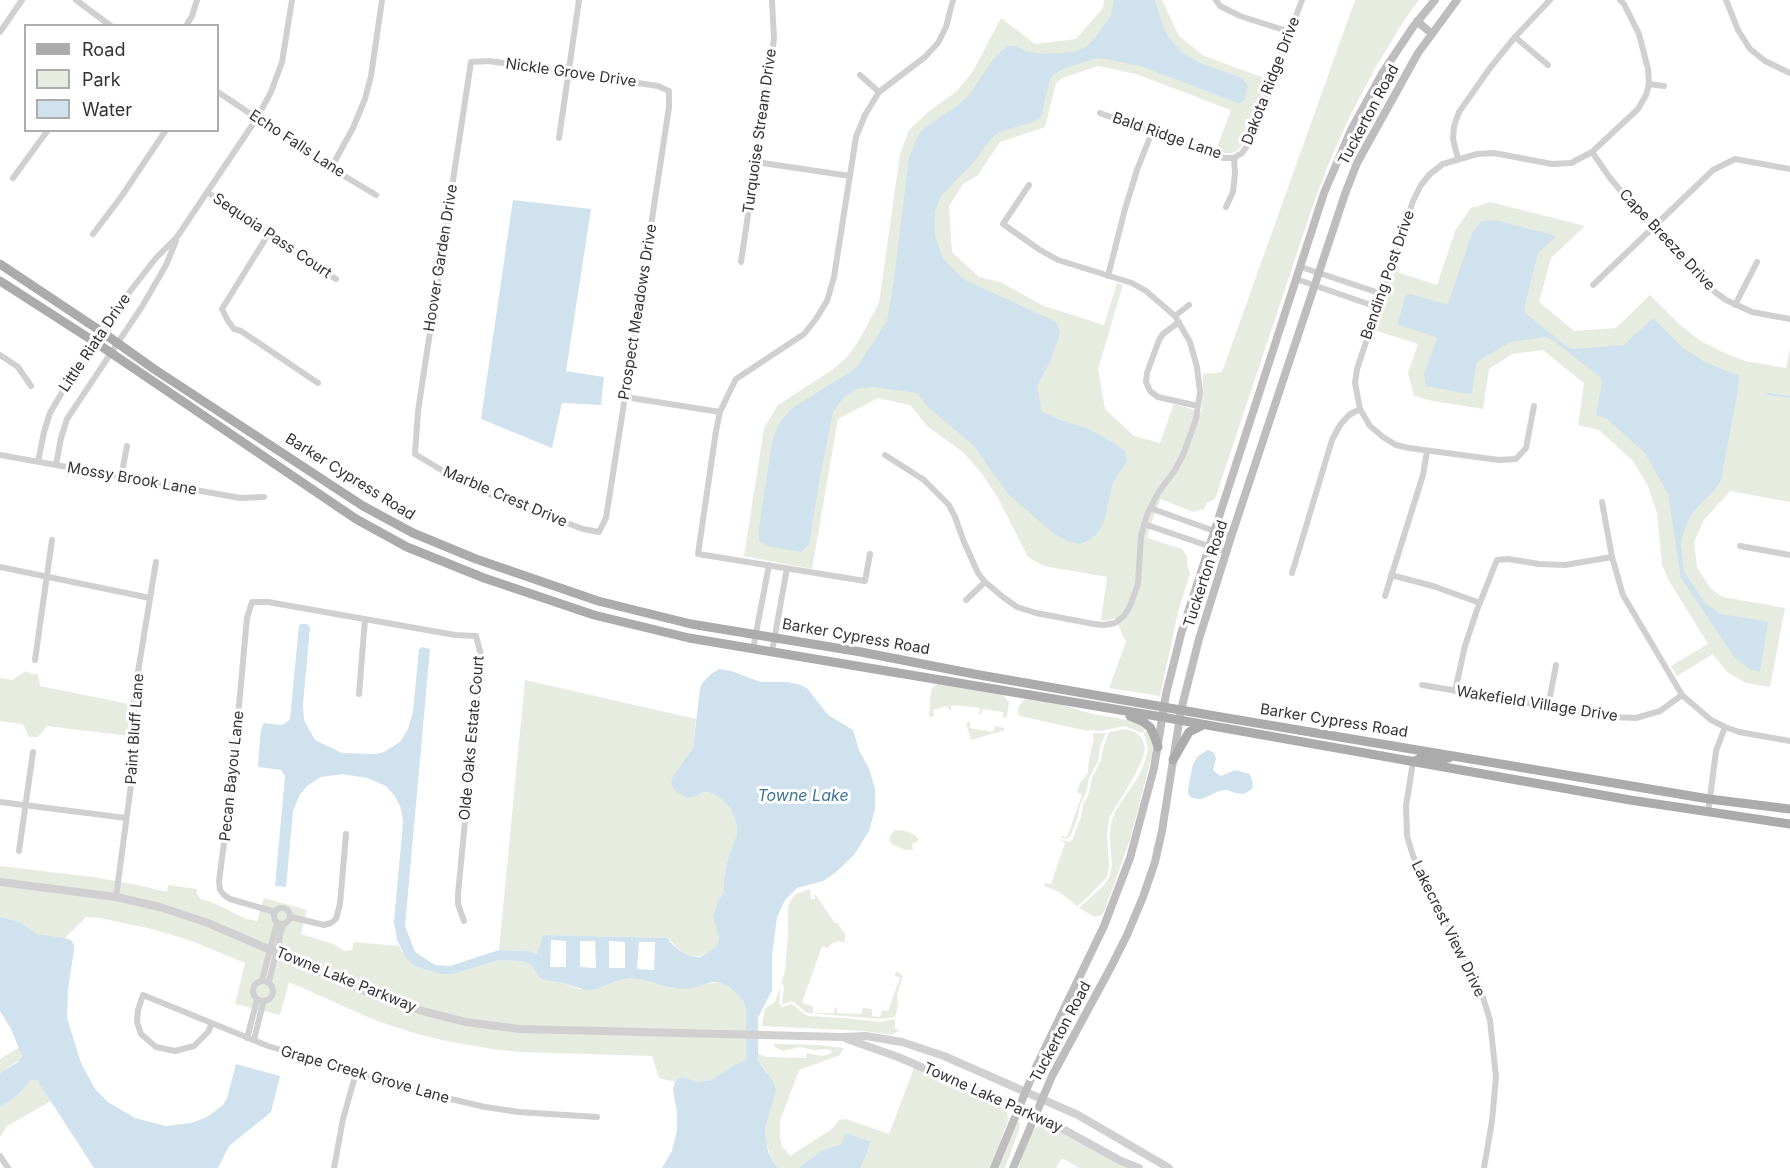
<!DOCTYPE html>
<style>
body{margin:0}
#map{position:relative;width:1790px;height:1168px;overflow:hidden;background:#fff;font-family:Inter,sans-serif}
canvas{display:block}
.legend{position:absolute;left:24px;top:24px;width:195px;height:108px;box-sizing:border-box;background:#fff;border:2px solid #adadad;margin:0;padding:8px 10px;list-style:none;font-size:18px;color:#333}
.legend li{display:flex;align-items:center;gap:12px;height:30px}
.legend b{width:30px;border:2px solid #adadad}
</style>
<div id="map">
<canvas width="1790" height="1168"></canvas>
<ul class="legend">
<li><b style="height:8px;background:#ababab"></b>Road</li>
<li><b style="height:16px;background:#e6ecdf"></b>Park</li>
<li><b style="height:16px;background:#cfe2ee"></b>Water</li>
</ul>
</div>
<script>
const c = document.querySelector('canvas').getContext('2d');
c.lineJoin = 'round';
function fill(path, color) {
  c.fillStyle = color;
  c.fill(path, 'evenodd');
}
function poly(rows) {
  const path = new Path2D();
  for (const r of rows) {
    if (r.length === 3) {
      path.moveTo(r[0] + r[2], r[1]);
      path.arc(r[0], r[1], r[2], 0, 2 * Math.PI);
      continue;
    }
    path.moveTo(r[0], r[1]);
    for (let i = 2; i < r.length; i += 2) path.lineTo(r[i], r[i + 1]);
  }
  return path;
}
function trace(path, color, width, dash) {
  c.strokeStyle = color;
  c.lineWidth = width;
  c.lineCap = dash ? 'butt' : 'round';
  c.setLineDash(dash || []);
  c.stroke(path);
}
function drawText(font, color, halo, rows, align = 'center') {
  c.font = font + ' Inter,sans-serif';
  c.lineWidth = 6;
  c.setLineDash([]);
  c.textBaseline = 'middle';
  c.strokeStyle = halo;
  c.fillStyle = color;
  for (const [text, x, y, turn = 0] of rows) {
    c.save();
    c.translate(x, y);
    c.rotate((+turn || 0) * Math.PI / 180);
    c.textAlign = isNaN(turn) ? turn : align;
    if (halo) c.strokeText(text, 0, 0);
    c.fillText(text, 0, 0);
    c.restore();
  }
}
fill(poly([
 [1104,0,1162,0,1179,36,1204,56,1267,79,1243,144,1238,150,1232,153,1224,153,1216,150,1231,110,1136,74,1098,66,1062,78,1056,83,1045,127,1000,142,978,175,963,184,949,206,952,252,979,277,1000,282,1044,306,1104,325,1117,283,1123,285,1098,369,1105,409,1134,436,1160,443,1174,404,1202,412,1203,374,1222,372,1355,0,1419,0,1405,19,1376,67,1352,112,1331,158,1314,202,1215,499,1207,503,1204,509,1193,512,1161,499,1153,518,1147,538,1182,549,1187,556,1187,565,1190,574,1178,612,1160,696,1109,688,1126,642,1115,618,1110,620,1101,620,1107,577,1044,566,1028,557,998,498,983,475,963,452,928,427,910,405,878,398,838,419,812,569,744,556,764,428,778,405,832,370,847,357,858,342,879,303,900,154,909,130,928,112,957,91,973,71,1001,18,1035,44,1076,39,1103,8],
 [1490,202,1585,226,1551,258,1539,302,1574,331,1616,328,1650,295,1678,323,1699,340,1720,351,1745,361,1786,368,1790,348,1790,502,1730,491,1704,520,1694,542,1697,567,1711,589,1723,597,1785,608,1770,687,1746,683,1727,672,1713,654,1677,676,1671,666,1708,644,1669,581,1662,565,1657,513,1648,486,1633,461,1599,430,1578,425,1584,383,1543,350,1512,354,1489,369,1483,409,1433,401,1414,396,1408,373,1418,344,1374,330,1394,271,1437,285,1456,229,1471,208],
 [26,671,31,674,38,674,40,686,129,704,130,736,47,726,38,737,29,737,23,724,0,721,0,678,12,680],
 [525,680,696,719,693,748,687,757,702,792,709,792,721,797,731,809,736,822,737,834,728,858,724,878,724,892,718,901,715,911,719,938,717,946,710,951,700,956,689,956,680,951,668,938,543,935,538,954,529,951,499,950],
 [939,684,1003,695,1009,702,1007,716,1003,719,1003,712,983,709,981,714,979,714,980,708,955,705,951,706,951,712,947,706,933,710,934,716,931,717,929,715,931,690,934,686],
 [1025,699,1055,703,1093,714,1134,721,1147,728,1142,733,1125,726,1100,731,1089,730,1088,731,1020,716,1018,714,1018,707],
 [970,721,970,728,993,732,995,726,1004,728,1005,730,971,740,966,724],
 [1125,729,1135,732,1142,738,1145,748,1143,757,1135,775,1109,818,1107,835,1109,865,1107,877,1084,901,1077,906,1060,892,1044,886,1044,883,1051,884,1065,843,1060,839,1068,842,1072,840,1081,817,1083,805,1089,794,1092,778,1101,760,1103,748,1109,732],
 [1148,730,1153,743,1152,755,1130,840,1105,909,1102,915,1095,917,1079,908,1104,885,1110,876,1112,865,1110,838,1111,823,1116,810,1138,777,1144,764,1148,749,1146,738,1143,734],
 [1092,733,1106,733,1100,747,1098,762,1089,778,1086,793,1080,805,1078,817,1070,837,1067,839,1061,837,1062,836,1067,837,1082,795,1077,792,1080,783,1088,773,1089,758,1094,739],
 [895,830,906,831,916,836,919,840,912,844,913,850,905,850,892,844,890,842,890,836],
 [0,866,93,877,142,886,167,892,168,885,197,889,197,894,201,899,214,903,246,919,257,921,264,898,307,910,301,934,333,944,344,951,352,950,354,942,399,946,406,958,453,974,499,960,522,961,530,964,540,978,544,980,563,983,579,989,598,989,616,981,630,978,645,980,664,986,679,989,719,982,728,986,743,1000,746,1011,746,1058,745,1061,736,1064,711,1080,697,1082,686,1078,679,1078,675,1082,659,1078,652,1056,521,1052,492,1049,446,1041,417,1034,377,1021,289,982,280,1015,235,1004,245,963,192,941,152,929,100,918,86,917,65,938,47,936,37,934,20,922,0,917],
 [810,889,811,899,815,899,815,894,835,923,837,923,846,935,844,941,849,943,838,941,831,944,828,948,822,946,802,1003,813,1006,813,1013,834,1013,835,1007,837,1008,837,1013,861,1014,863,1008,872,1009,872,1016,880,1017,882,1010,888,1011,900,978,894,975,897,971,903,976,897,994,898,1006,895,1017,881,1019,807,1013,794,1002,791,1001,782,1005,784,986,781,983,785,971,788,935,788,908,790,901,796,894],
 [781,987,779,1003,782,1007,792,1004,803,1013,808,1016,845,1018,879,1022,895,1019,895,1029,899,1030,892,1035,865,1031,762,1026,765,1008,774,1003],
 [774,1044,819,1045,844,1048,840,1055,799,1070,780,1121,780,1137,782,1146,790,1156,832,1129,839,1120,846,1119,889,1134,914,1068,1002,1106,1007,1109,1008,1121,990,1168,861,1168,871,1142,841,1144,821,1151,798,1168,777,1168,778,1166,773,1162,766,1143,765,1133,769,1114,767,1072,758,1061,758,1054,768,1057,806,1058,807,1053,822,1056,830,1054,832,1051,827,1049,814,1050,799,1047,783,1051,775,1047],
 [18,1048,22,1052,21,1059,0,1073,0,1059],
 [35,1079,39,1082,51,1101,7,1126,0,1137,0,1107,18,1095,31,1080],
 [1017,1121,1020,1123,1019,1130,1005,1168,998,1168],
 [1046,1124,1111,1160,1129,1168,1079,1168,1062,1158,1056,1168,1018,1168,1031,1132,1040,1125]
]), '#e6ecdf');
fill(poly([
 [1114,0,1155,0,1164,30,1174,44,1183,53,1200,63,1242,78,1248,86,1245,99,1240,103,1235,102,1141,66,1105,59,1097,58,1065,68,1054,74,1050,79,1041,116,1036,121,999,132,990,140,974,162,941,196,935,211,935,236,943,259,963,279,1056,322,1060,333,1051,360,1037,386,1042,412,1063,421,1084,427,1104,437,1125,451,1127,461,1113,482,1105,518,1101,528,1093,538,1080,544,1069,542,1052,532,1008,494,973,445,929,408,917,393,874,387,856,389,843,398,833,412,820,477,809,544,801,552,767,546,759,541,759,528,772,442,778,425,791,409,856,368,887,321,894,280,909,157,919,134,924,128,956,107,969,95,994,58,1007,46,1016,46,1028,52,1043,54,1074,52,1086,47,1095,38,1111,15],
 [513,200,591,209,566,371,604,377,601,405,562,403,552,448,481,419],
 [1494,220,1553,235,1555,237,1538,253,1524,309,1525,313,1569,348,1574,349,1624,345,1651,320,1654,319,1683,348,1703,361,1739,376,1738,390,1721,480,1717,487,1691,514,1682,537,1681,545,1684,572,1705,603,1721,614,1764,621,1768,623,1760,672,1749,669,1735,658,1681,578,1668,494,1645,453,1607,419,1596,415,1602,382,1600,377,1554,341,1546,337,1510,342,1478,361,1476,365,1472,393,1469,394,1426,386,1424,374,1437,339,1436,337,1399,325,1398,322,1405,298,1407,295,1411,294,1444,304,1448,304,1472,234,1480,223,1484,221],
 [307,624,310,627,303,704,304,720,315,740,342,753,376,754,384,752,400,742,408,729,413,712,419,649,422,647,430,649,405,926,415,952,435,965,450,966,499,950,529,951,537,954,543,935,668,938,670,942,680,951,689,956,700,957,710,951,717,946,719,938,713,917,718,901,724,892,724,878,728,858,737,834,736,822,731,809,721,798,709,792,702,792,697,796,686,798,675,790,671,784,673,777,693,748,700,689,702,683,711,674,719,669,731,671,761,682,788,682,801,685,808,689,828,715,853,730,859,750,870,771,875,789,875,809,869,831,854,855,835,873,823,881,797,888,785,900,777,917,775,933,772,955,772,990,758,1018,758,1061,773,1081,776,1090,767,1122,765,1133,768,1151,773,1162,778,1166,777,1168,662,1168,672,1151,677,1130,677,1112,673,1090,675,1082,679,1078,686,1078,697,1082,711,1080,736,1064,744,1061,746,1058,746,1011,743,1000,728,986,719,982,713,982,692,988,679,989,664,986,645,980,630,978,616,981,598,989,586,990,563,983,544,980,540,978,530,964,522,961,499,960,453,974,440,974,415,966,406,958,397,940,394,921,403,823,402,814,400,806,394,795,386,786,367,778,342,774,321,777,307,786,299,796,293,811,286,887,275,886,285,776,281,770,259,767,258,765,261,729,264,723,281,725,286,723,290,719,299,626,301,624],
 [1208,750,1213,752,1215,755,1216,759,1213,770,1215,772,1221,776,1235,770,1250,774,1253,784,1252,789,1244,794,1235,793,1227,790,1219,791,1202,799,1192,798,1188,794,1188,789,1193,764,1198,756],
 [0,917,20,922,37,934,65,938,71,940,74,945,74,950,68,989,67,1018,81,1063,95,1089,108,1102,135,1118,166,1126,191,1123,207,1117,223,1105,227,1098,236,1064,280,1076,271,1112,229,1146,218,1168,94,1168,37,1080,31,1080,18,1095,0,1107,0,1073,18,1062,22,1056,11,1029,0,1011],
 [846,1133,871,1142,861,1168,798,1168,821,1151,841,1144]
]), '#cfe2ee');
fill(poly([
 [551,940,566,941,566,967,550,967],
 [580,941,595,941,596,968,580,967],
 [609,941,625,942,625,968,609,968],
 [639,942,655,942,654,970,637,969]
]), '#fff');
trace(poly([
 [1768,394,1790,397]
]), '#cfe2ee', 2);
trace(poly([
 [76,0,111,26],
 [1216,0,1220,6,1240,16,1290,32],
 [1726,0,1738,30,1750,49,1765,61,1790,73],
 [186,26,192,16,197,0],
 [0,32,22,0],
 [1515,37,1548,65],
 [489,61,658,86,669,91,669,107,625,397,606,518,599,532,583,529,492,495,448,474,415,454,418,411,471,62,489,61],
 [860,75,879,92],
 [1649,84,1664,86],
 [218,92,331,168,376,195],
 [1100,113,1223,158,1234,158,1242,153,1249,143,1302,0],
 [559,138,579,0],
 [1592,152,1610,178,1631,203,1715,292,1726,300,1752,312,1790,319],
 [1458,159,1453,139,1454,126,1459,112,1490,68,1515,37,1550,0],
 [756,162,850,176],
 [331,168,353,128,365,99,371,76,382,0],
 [13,178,48,130],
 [207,192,336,279],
 [1226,207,1233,192,1235,173,1234,158],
 [269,233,222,309,228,321,234,329,241,331,318,383],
 [93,234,121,197,166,130],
 [741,262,774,39,772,0],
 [1301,267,1382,294],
 [1108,276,1125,209,1137,170,1152,132],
 [1296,279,1377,307],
 [1593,285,1713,170,1735,159,1790,169],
 [1735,305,1757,262],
 [1175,316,1189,305],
 [1179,322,1163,334,1159,340,1147,373,1146,382,1150,391,1158,397,1198,406],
 [0,355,18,367,31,386],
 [625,397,720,412],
 [1534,406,1526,448,1516,459,1499,460,1409,448,1396,445,1383,437,1370,426,1360,409,1355,383,1357,369,1413,201,1421,185,1430,174,1443,164,1477,154,1494,153,1552,164,1571,163,1592,152,1638,109,1646,95,1649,84,1648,69,1639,34,1624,4,1620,0],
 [0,455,240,498,264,497],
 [885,455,924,480,949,505,955,517,964,542,978,573,985,582,1003,597,1017,607,1036,613,1094,624,1104,625,1115,623,1124,616,1130,606,1138,584,1141,536,1147,515,1158,493,1175,470,1183,455,1196,419,1200,392,1197,367,1190,342,1175,316,1146,291,1132,283,1058,260,1040,250,1003,224,1029,185],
 [38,462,44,432,50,413,61,394,131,290,156,258,177,237,257,118,271,92,282,62,292,0],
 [56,465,61,438,67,419,143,305,166,265,176,241],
 [121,477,127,446],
 [1602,502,1612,557,1623,595,1682,695,1711,720,1725,727,1739,732,1790,741],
 [1150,508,1231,537],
 [1144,524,1226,552],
 [1740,546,1790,555],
 [870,554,865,581,698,554,716,431,720,412,727,397,736,379,804,334,816,319,827,301,834,277,856,137,865,115,879,92,925,57,938,43,946,27,953,0],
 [0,567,150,598],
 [1292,573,1332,440,1340,425,1349,415,1360,409],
 [1391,575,1433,586,1480,603],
 [1385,596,1423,475,1427,451],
 [966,600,985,582],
 [753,649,769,565],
 [772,652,787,568],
 [35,660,52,540],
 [1422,685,1610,717,1636,718,1660,711,1682,695],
 [1455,691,1465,646,1477,610,1497,560,1508,559,1539,564,1565,565,1612,557],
 [359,694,365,619],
 [1548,707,1556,665],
 [1413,762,1406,806,1407,836,1413,856,1468,963,1480,988,1490,1020,1496,1077,1492,1121,1484,1168],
 [0,802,126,818],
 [1708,813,1716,751,1725,727],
 [19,851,33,752],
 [116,897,135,755,134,703,135,690,156,562],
 [282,916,8],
 [275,912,230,899,224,895,220,890,219,881,232,782,247,618,252,602,268,602,455,635,476,636,481,655,458,894,458,904,464,921],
 [291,917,324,925,331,923,336,919,340,904,346,834],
 [262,980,277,923],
 [263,991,10],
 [269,982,283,924],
 [212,1023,208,1032,194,1046,175,1051,156,1047,141,1034,137,1022,138,1010,143,995,268,1046,421,1092,485,1107,519,1112,597,1117],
 [247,1038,257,1000],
 [254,1040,263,1003],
 [0,1156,8,1168],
 [334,1168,343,1119,356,1073]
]), '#d0d0d0', 6);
trace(poly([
 [0,882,116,897,160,907,208,923,386,1000,426,1012,466,1022,519,1029,843,1037,866,1036,902,1042,944,1056,1078,1115,1169,1168],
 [847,1039,898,1057,1052,1123,1121,1161,1139,1168]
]), '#d0d0d0', 8);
trace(poly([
 [1417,21,1431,33],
 [994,1168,1035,1069,1104,926,1130,858,1154,768,1166,694,1181,634,1324,193,1351,130,1383,72,1413,27,1435,0],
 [1013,1168,1052,1076,1111,967,1127,935,1143,897,1155,862,1162,831,1181,710,1199,639,1231,537,1345,194,1357,163,1418,53,1457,0]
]), '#bdbdbd', 8);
trace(poly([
 [0,264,102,332,154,369,363,506,413,533,476,559,598,601,691,624,861,652,974,674,1215,716,1709,799,1790,809],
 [0,281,95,342,356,519,407,547,484,578,594,615,689,638,1162,717,1630,800,1790,824],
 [1130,716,1142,721,1150,727,1154,735,1158,747],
 [1173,760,1189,732,1203,725],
 [1413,762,1423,757,1436,759,1449,758]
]), '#ababab', 9);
drawText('15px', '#333', '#fff', [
 ["Nickle Grove Drive",571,73,8],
 ["Dakota Ridge Drive",1271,81,-69],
 ["Tuckerton Road",1369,115,-62],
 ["Turquoise Stream Drive",760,131,-82],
 ["Bald Ridge Lane",1167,136,19],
 ["Echo Falls Lane",297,144,33],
 ["Sequoia Pass Court",272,236,34],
 ["Cape Breeze Drive",1667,240,47],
 ["Hoover Garden Drive",441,258,-81],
 ["Bending Post Drive",1388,275,-71],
 ["Prospect Meadows Drive",638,312,-81],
 ["Little Riata Drive",95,343,-56],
 ["Barker Cypress Road",350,477,32],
 ["Mossy Brook Lane",132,479,10],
 ["Marble Crest Drive",505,497,23],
 ["Tuckerton Road",1206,574,-72],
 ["Barker Cypress Road",856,637,10],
 ["Wakefield Village Drive",1537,704,9],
 ["Barker Cypress Road",1334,721,9],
 ["Paint Bluff Lane",135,729,-86],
 ["Olde Oaks Estate Court",472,738,-85],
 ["Pecan Bayou Lane",232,776,-84],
 ["Lakecrest View Drive",1448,929,64],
 ["Towne Lake Parkway",346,980,22],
 ["Tuckerton Road",1061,1032,-62],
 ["Grape Creek Grove Lane",365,1075,16],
 ["Towne Lake Parkway",993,1098,24]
]);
drawText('italic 16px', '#3f7597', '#fff', [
 ["Towne Lake",803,796]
]);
</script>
